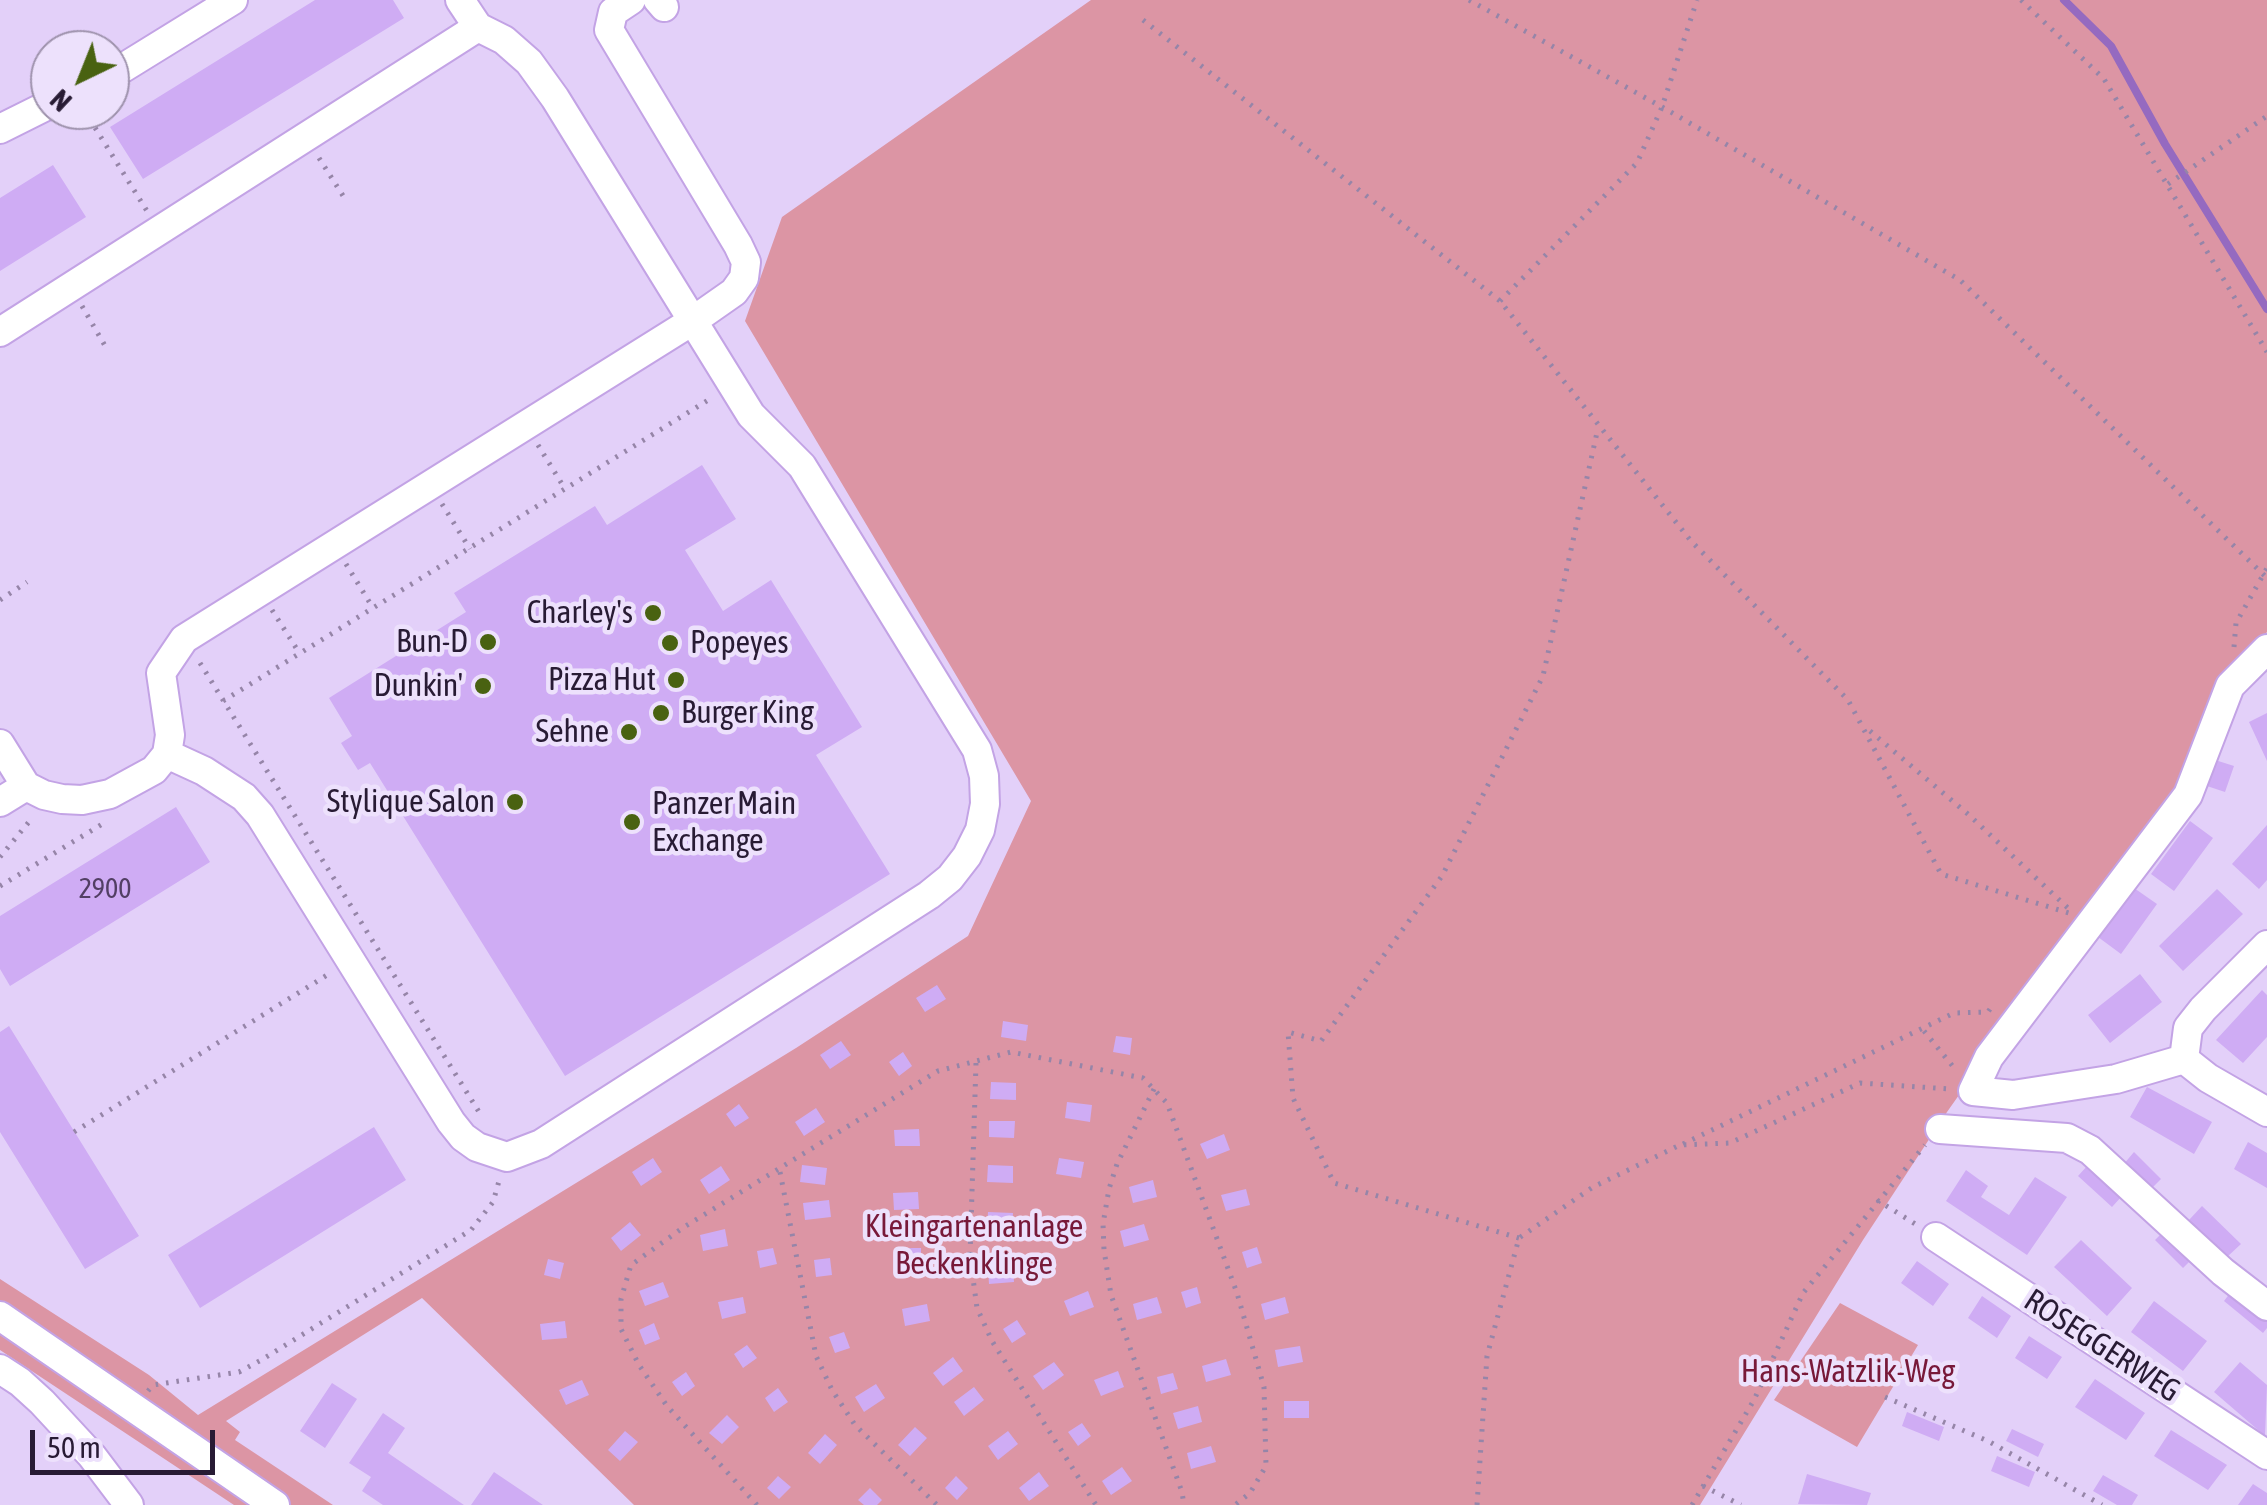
<!DOCTYPE html>
<style>
body{margin:0}
#map{position:relative;width:2267px;height:1505px;overflow:hidden;background:#e3d0f9;font-family:"Asap Condensed",sans-serif}
canvas{display:block}
.north{position:absolute;left:30px;top:30px;width:100px;height:100px;box-sizing:border-box;background:#ede1fc;border:2px solid #9e92ac;border-radius:50%;rotate:223deg;font-size:28px;font-weight:700;line-height:40px;text-align:center;color:#281b34}
.north::after{content:'';display:block;margin:auto;width:35px;height:45px;background:#496211;clip-path:polygon(50% 0,100% 100%,50% 72%,0 100%)}
.scale{position:absolute;left:30px;top:1430px;width:185px;height:45px;box-sizing:border-box;border:5px solid #281b34;border-top:0;padding-left:12px;font-size:30px;line-height:35px;white-space:nowrap;color:#281b34;-webkit-text-stroke:8px #ede1fc;paint-order:stroke}
</style>
<div id="map">
<canvas width="2267" height="1505"></canvas>
<div class="north">N</div>
<div class="scale">50 m</div>
</div>
<script>
const c = document.querySelector('canvas').getContext('2d');
c.lineJoin = 'round';
function fill(path, color) {
  c.fillStyle = color;
  c.fill(path, 'evenodd');
}
function poly(rows) {
  const path = new Path2D();
  for (const r of rows) {
    path.moveTo(r[0], r[1]);
    for (let i = 2; i < r.length; i += 2) path.lineTo(r[i], r[i + 1]);
  }
  return path;
}
function trace(path, color, width, dash) {
  c.strokeStyle = color;
  c.lineWidth = width;
  c.lineCap = dash ? 'butt' : 'round';
  c.setLineDash(dash || []);
  c.stroke(path);
}
function drawText(font, color, halo, rows, align = 'center') {
  c.font = font + ' "Asap Condensed",sans-serif';
  c.lineWidth = 9;
  c.setLineDash([]);
  c.textBaseline = 'middle';
  c.strokeStyle = halo;
  c.fillStyle = color;
  for (const [text, x, y, turn = 0] of rows) {
    c.save();
    c.translate(x, y);
    c.rotate((+turn || 0) * Math.PI / 180);
    c.textAlign = isNaN(turn) ? turn : align;
    if (halo) c.strokeText(text, 0, 0);
    c.fillText(text, 0, 0);
    c.restore();
  }
}
fill(poly([
 [1091,0,2267,0,2267,632,2228,672,2172,793,1947,1112,1863,1240,1700,1505,634,1505,422,1298,226,1421,240,1432,235,1440,333,1505,234,1505,0,1350,0,1279,149,1375,198,1415,796,1048,968,936,1031,801,745,321,782,217],
 [1840,1303,1918,1345,1857,1447,1774,1400]
]), '#dc95a4');
trace(poly([
 [2064,0,2111,46,2165,144,2267,309]
]), '#956ac0', 8);
fill(poly([
 [315,0,393,0,404,18,143,179,110,127],
 [53,165,86,217,0,271,0,198],
 [702,465,736,519,685,550,723,611,771,580,862,727,816,755,890,874,565,1076,370,763,358,770,341,743,352,736,329,698,466,612,454,593,595,506,607,525],
 [2267,713,2267,761,2249,722],
 [2212,759,2234,766,2225,792,2204,785],
 [176,807,210,862,10,986,0,969,0,916],
 [2190,821,2213,838,2174,891,2151,874],
 [2267,825,2267,880,2259,889,2232,864],
 [2134,888,2157,904,2121,954,2098,937],
 [2217,889,2243,914,2183,971,2159,946],
 [2140,974,2162,1002,2110,1043,2088,1015],
 [937,985,946,999,925,1012,916,998],
 [2262,990,2267,995,2267,1037,2243,1063,2216,1040],
 [1003,1021,1028,1025,1026,1041,1001,1037],
 [9,1026,139,1236,85,1269,0,1132,0,1032],
 [1116,1036,1132,1038,1130,1055,1113,1052],
 [841,1041,851,1055,830,1069,820,1055],
 [903,1052,912,1066,899,1076,889,1062],
 [991,1082,1016,1083,1016,1100,990,1099],
 [2147,1087,2212,1122,2194,1154,2130,1117],
 [1067,1102,1092,1105,1090,1122,1065,1118],
 [739,1104,749,1118,735,1127,726,1114],
 [816,1108,825,1122,804,1136,795,1122],
 [989,1121,1015,1121,1014,1138,989,1137],
 [374,1127,406,1180,200,1308,168,1255],
 [919,1129,920,1146,895,1146,894,1130],
 [1224,1134,1230,1150,1207,1159,1200,1144],
 [2248,1142,2267,1153,2267,1188,2234,1169],
 [2134,1152,2161,1179,2150,1190,2123,1165],
 [653,1158,662,1172,641,1186,632,1172],
 [1059,1158,1084,1162,1081,1178,1056,1174],
 [802,1165,827,1168,825,1185,800,1182],
 [988,1165,1013,1166,1013,1183,987,1182],
 [2088,1165,2122,1196,2112,1207,2078,1176],
 [721,1166,730,1180,709,1194,700,1180],
 [1966,1170,1988,1186,1981,1197,2009,1215,2035,1177,2067,1197,2027,1255,1946,1201],
 [1153,1180,1157,1197,1133,1203,1129,1187],
 [1246,1189,1250,1205,1226,1211,1221,1195],
 [918,1192,919,1209,894,1210,893,1193],
 [829,1200,831,1217,805,1220,803,1203],
 [2202,1206,2241,1244,2227,1257,2189,1220],
 [988,1212,1013,1213,1012,1230,987,1229],
 [630,1222,641,1235,621,1251,611,1238],
 [1055,1223,1080,1224,1080,1240,1055,1240],
 [1144,1224,1149,1240,1124,1247,1120,1231],
 [725,1229,728,1246,703,1251,700,1235],
 [2165,1230,2193,1258,2183,1268,2155,1240],
 [2081,1240,2132,1288,2107,1316,2054,1267],
 [1257,1247,1262,1263,1247,1268,1242,1252],
 [773,1248,777,1264,760,1268,757,1251],
 [913,1248,921,1248,921,1264,896,1265,896,1249],
 [830,1258,832,1275,816,1277,814,1260],
 [548,1259,564,1263,560,1279,544,1275],
 [1917,1261,1949,1284,1933,1306,1901,1283],
 [1013,1266,1014,1282,989,1284,988,1268],
 [663,1282,669,1297,645,1306,639,1291],
 [1197,1287,1201,1303,1186,1308,1181,1292],
 [2233,1289,2267,1317,2267,1328,2263,1333,2224,1301],
 [1088,1291,1094,1307,1070,1316,1064,1301],
 [1982,1296,2011,1316,1997,1338,1968,1318],
 [743,1297,746,1313,722,1319,718,1302],
 [1157,1297,1162,1313,1137,1320,1133,1304],
 [1285,1297,1289,1313,1265,1320,1261,1304],
 [2154,1301,2207,1341,2183,1371,2131,1332],
 [927,1304,930,1321,905,1326,902,1309],
 [1017,1320,1026,1334,1012,1343,1003,1329],
 [565,1321,567,1338,542,1340,540,1324],
 [654,1323,660,1339,645,1345,639,1330],
 [844,1332,850,1348,835,1353,829,1337],
 [2029,1336,2062,1357,2047,1379,2015,1358],
 [747,1345,757,1358,743,1368,734,1354],
 [1300,1346,1303,1362,1278,1367,1275,1350],
 [953,1357,963,1371,943,1386,933,1373],
 [1226,1359,1231,1375,1206,1382,1202,1366],
 [1054,1362,1064,1375,1043,1390,1033,1376],
 [2240,1362,2267,1385,2265,1436,2214,1392],
 [1118,1371,1124,1387,1101,1396,1094,1380],
 [686,1372,695,1386,682,1396,672,1382],
 [1173,1373,1178,1389,1161,1394,1157,1377],
 [2095,1379,2145,1413,2126,1440,2075,1407],
 [582,1380,589,1395,566,1405,559,1390],
 [332,1383,357,1399,325,1448,300,1431],
 [876,1384,885,1398,864,1412,855,1397],
 [974,1387,984,1400,964,1416,954,1402],
 [778,1388,788,1402,774,1412,765,1398],
 [1284,1401,1309,1401,1309,1418,1284,1418],
 [1198,1406,1202,1422,1178,1429,1173,1413],
 [1907,1412,1944,1427,1939,1441,1902,1426],
 [383,1413,405,1428,388,1453,464,1505,383,1505,362,1491,371,1477,349,1463],
 [727,1415,739,1427,722,1444,709,1433],
 [1082,1423,1091,1436,1078,1446,1068,1432],
 [915,1427,927,1438,910,1456,898,1445],
 [2012,1429,2044,1444,2038,1457,2006,1441],
 [2171,1430,2227,1465,2208,1490,2154,1456],
 [625,1431,638,1442,620,1461,608,1450],
 [1008,1431,1018,1444,998,1460,988,1446],
 [825,1434,837,1445,820,1464,808,1453],
 [1211,1446,1216,1462,1191,1469,1187,1453],
 [1997,1456,2035,1472,2029,1487,1991,1471],
 [1122,1467,1132,1481,1111,1495,1102,1481],
 [494,1472,543,1505,471,1505],
 [1039,1472,1049,1486,1029,1501,1019,1488],
 [1807,1474,1871,1493,1867,1505,1798,1504],
 [2103,1475,2138,1495,2132,1505,2117,1505,2093,1491],
 [778,1476,791,1487,779,1499,767,1488],
 [956,1476,968,1488,957,1500,945,1488],
 [2253,1484,2267,1493,2267,1505,2238,1505],
 [870,1488,882,1500,877,1505,864,1505,858,1500]
]), '#cfacf4');
const minor = poly([
 [658,0,664,7],
 [110,76,233,0],
 [0,129,50,104],
 [0,332,478,27],
 [0,744,26,786,0,802],
 [167,754,170,735,161,673,184,639,694,320,734,292,744,278,746,262,738,245,609,30,613,12,631,0],
 [26,786,44,795,62,799,82,800,110,794,154,770,167,754,204,771,244,797,260,815,451,1122,463,1137,477,1147,507,1157,541,1144,929,895,950,878,967,856,980,830,985,804,984,776,977,750,802,466,751,415,555,98,529,62,504,40,478,27,460,0],
 [2267,945,2203,1009,2188,1028,2184,1059,2208,1078,2267,1112],
 [2184,1059,2116,1079,2013,1095,1973,1091,1989,1057,2188,795,2230,686,2267,649],
 [1940,1129,2067,1138,2090,1150,2223,1272,2267,1306],
 [1936,1237,2267,1455],
 [0,1316,275,1505],
 [0,1369,20,1382,42,1402,92,1456,129,1505]
]);
trace(minor, '#c3a3e5', 32);
trace(poly([
 [1469,0,1662,107,1960,280,2267,578],
 [2021,0,2104,79,2267,352],
 [1143,20,1500,301,1691,541,1848,700,1941,874,2069,913],
 [84,110,147,211],
 [319,158,347,202],
 [2168,184,2267,116],
 [1500,301,1637,163,1662,107,1697,0],
 [82,306,108,351],
 [538,445,565,489],
 [442,504,470,549],
 [346,564,373,608],
 [0,600,27,582],
 [272,610,300,654],
 [2234,647,2236,623,2267,568],
 [200,663,479,1112],
 [223,701,713,397],
 [1870,731,1969,815,2070,910],
 [0,857,33,817],
 [0,886,104,823],
 [1924,1031,1955,1069],
 [976,1063,970,1256,977,1308,992,1341,1096,1505],
 [1154,1089,1117,1164,1109,1189,1103,1224,1104,1250,1111,1295,1182,1492,1184,1505],
 [74,1132,332,972],
 [1683,1144,1954,1013,1988,1012,1990,1009],
 [780,1172,816,1356,832,1390,855,1425,937,1505],
 [1877,1200,1917,1225],
 [1519,1238,1334,1183,1293,1098,1288,1032,1321,1041,1442,876,1543,676,1598,428],
 [148,1391,153,1385,239,1372,263,1359,471,1230,493,1202,499,1181],
 [1885,1397,1988,1441,2102,1505],
 [1703,1486,1741,1505],
 [757,1505,667,1406,639,1365,621,1329,621,1299,631,1265,684,1227,938,1071,1011,1052,1143,1078,1167,1103,1237,1293,1264,1387,1266,1466,1250,1493,1235,1505],
 [1477,1505,1487,1356,1519,1238,1593,1187,1680,1145,1730,1143,1860,1083,1950,1089],
 [1692,1505,1754,1400,1803,1293,1925,1145]
]), '#9685a8', 5, [2.5, 8]);
trace(minor, '#fff', 28);
for (const [x, y, r, color] of [
 [653,613,10,"#496211"],
 [488,642,10,"#496211"],
 [670,643,10,"#496211"],
 [676,680,10,"#496211"],
 [483,686,10,"#496211"],
 [661,713,10,"#496211"],
 [629,732,10,"#496211"],
 [515,802,10,"#496211"],
 [632,822,10,"#496211"]
]) {
  const dot = new Path2D();
  dot.arc(x, y, r, 0, 2 * Math.PI);
  c.fillStyle = color;
  c.fill(dot);
  trace(dot, '#ede1fc', 4);
}
drawText('28px', '#523f64', null, [
 ["2900",105,889]
]);
drawText('32px', '#281b34', '#ede1fc', [
 ["Charley's",633,613],
 ["Bun-D",468,642],
 ["Popeyes",690,643,"left"],
 ["Pizza Hut",656,680],
 ["Dunkin'",463,686],
 ["Burger King",681,713,"left"],
 ["Sehne",609,732],
 ["Stylique Salon",495,802],
 ["Panzer Main",652,804,"left"],
 ["Exchange",652,841,"left"]
], 'right');
drawText('32px', '#781939', '#ede1fc', [
 ["Kleingartenanlage",974,1227],
 ["Beckenklinge",974,1264],
 ["Hans-Watzlik-Weg",1848,1372]
]);
drawText('32px', '#281b34', '#ede1fc', [
 ["ROSEGGERWEG",2102,1346,33]
]);
</script>
